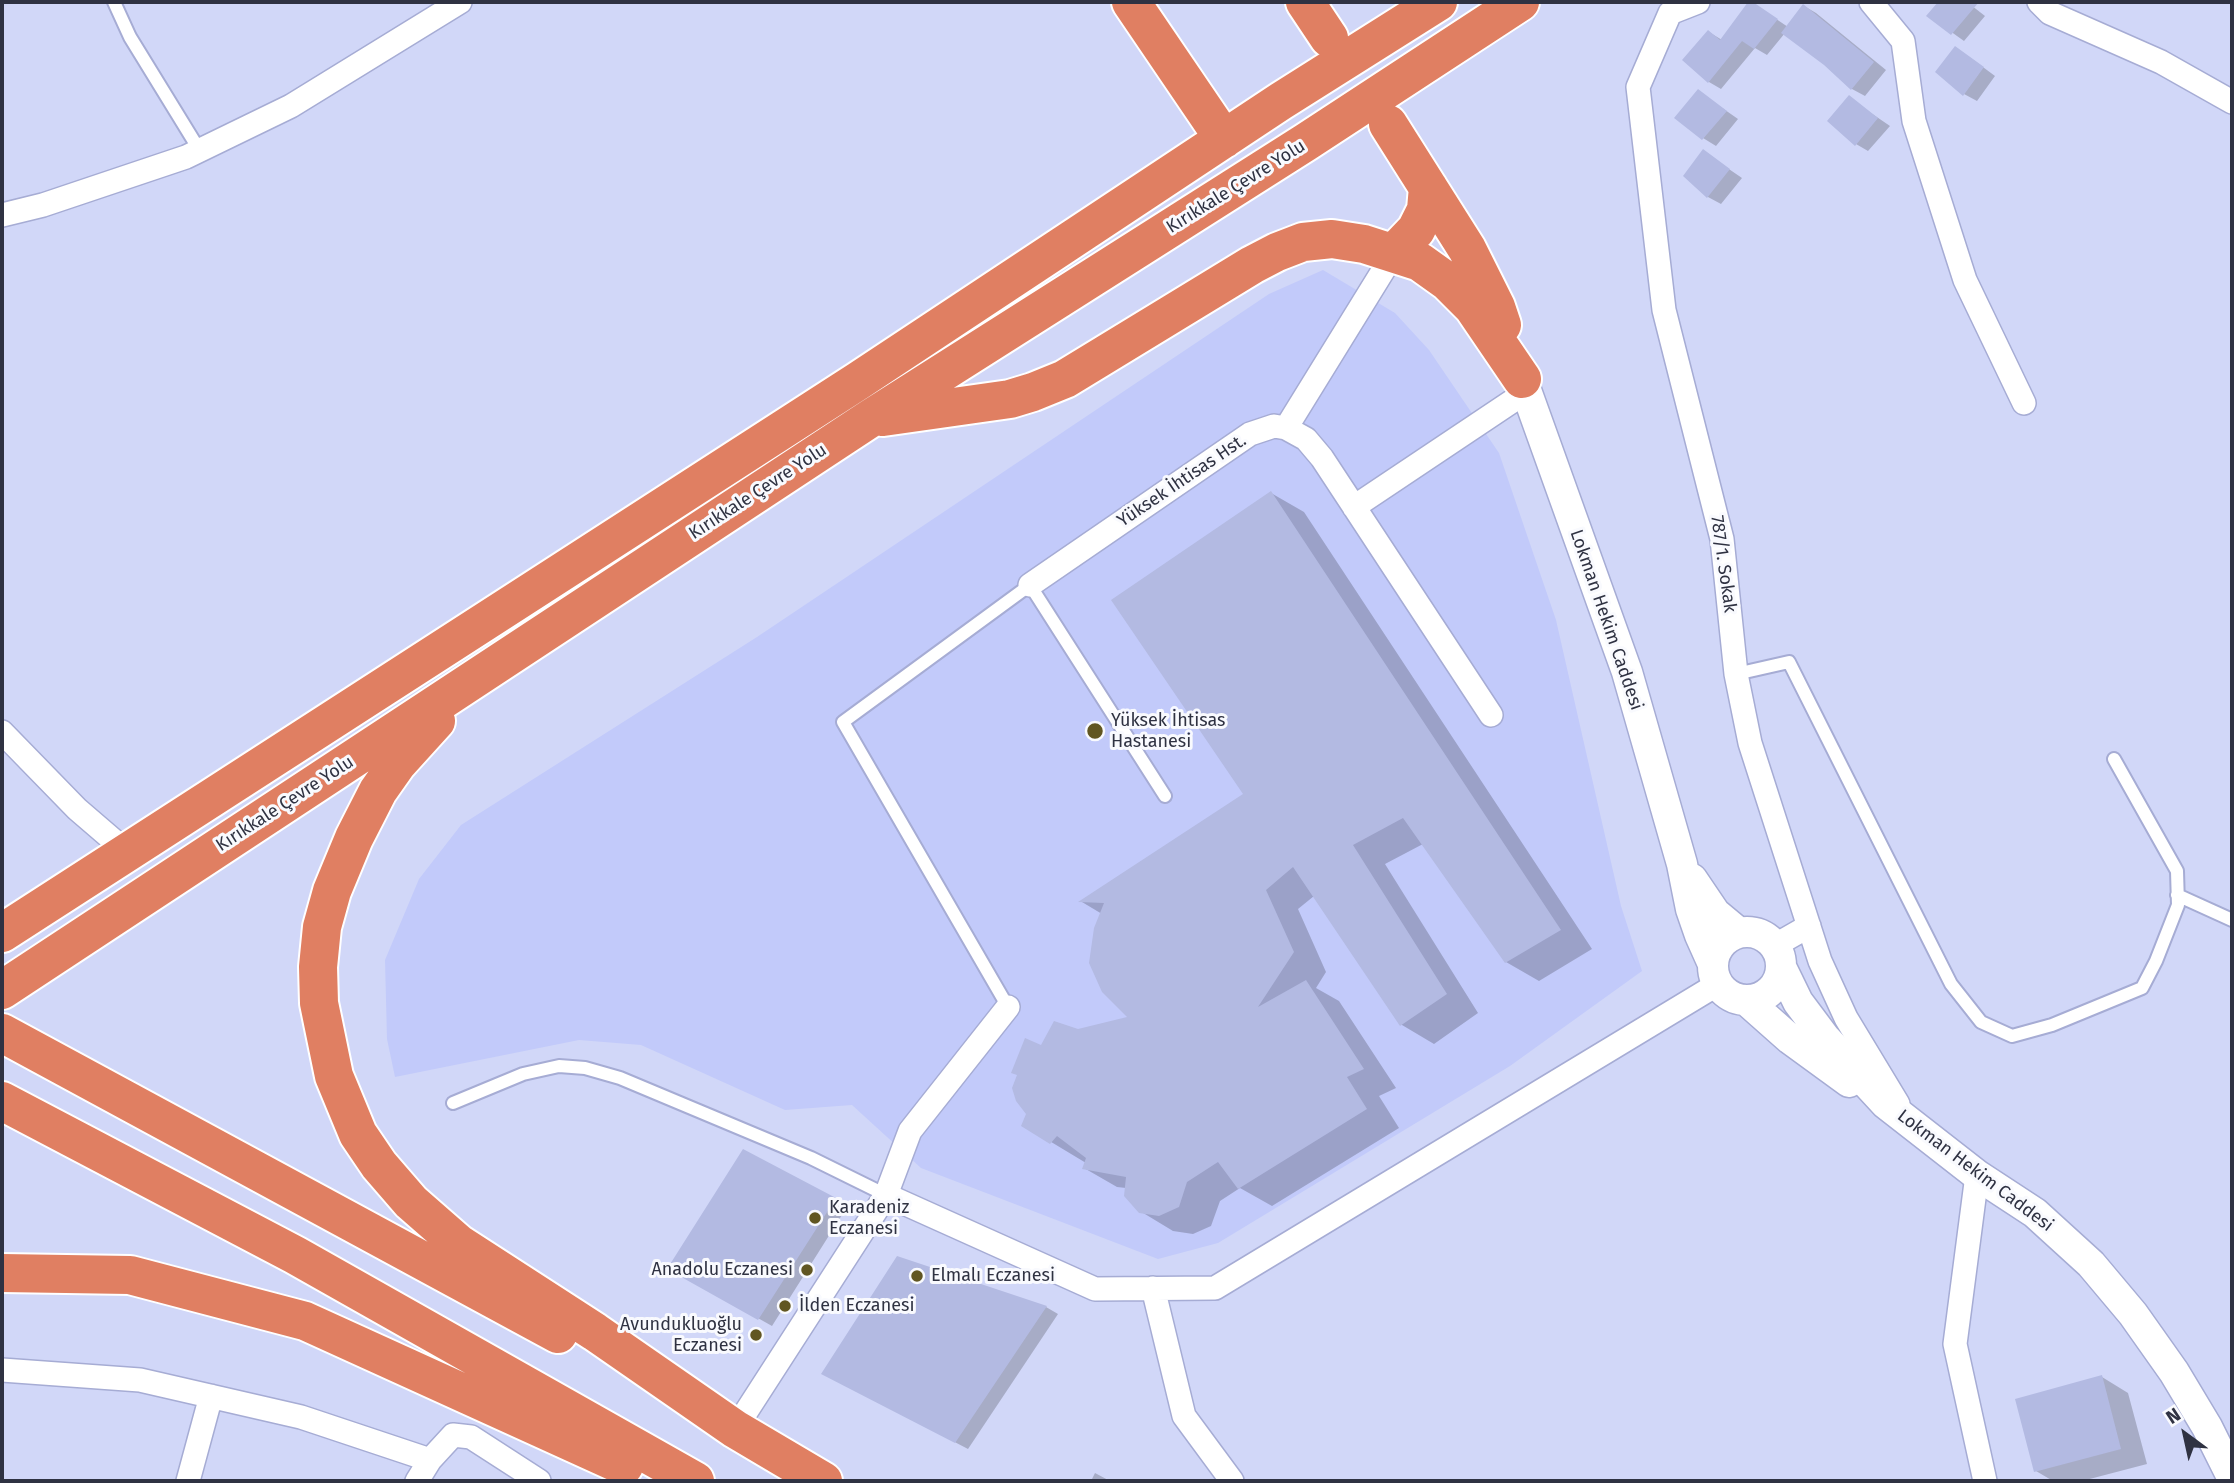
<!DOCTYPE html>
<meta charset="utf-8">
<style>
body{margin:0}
#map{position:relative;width:2234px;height:1483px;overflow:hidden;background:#d1d7f8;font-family:"Fira Sans",sans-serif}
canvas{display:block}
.frame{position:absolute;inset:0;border:4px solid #2f3242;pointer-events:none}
.north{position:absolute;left:2150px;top:1399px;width:70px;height:70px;-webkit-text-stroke:5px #f9fafe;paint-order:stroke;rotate:327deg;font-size:19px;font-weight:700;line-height:28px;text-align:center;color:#2f3242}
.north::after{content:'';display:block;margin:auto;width:24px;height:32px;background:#2f3242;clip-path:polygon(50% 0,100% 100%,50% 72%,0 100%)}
</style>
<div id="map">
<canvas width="2234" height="1483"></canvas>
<div class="frame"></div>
<div class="north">N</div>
</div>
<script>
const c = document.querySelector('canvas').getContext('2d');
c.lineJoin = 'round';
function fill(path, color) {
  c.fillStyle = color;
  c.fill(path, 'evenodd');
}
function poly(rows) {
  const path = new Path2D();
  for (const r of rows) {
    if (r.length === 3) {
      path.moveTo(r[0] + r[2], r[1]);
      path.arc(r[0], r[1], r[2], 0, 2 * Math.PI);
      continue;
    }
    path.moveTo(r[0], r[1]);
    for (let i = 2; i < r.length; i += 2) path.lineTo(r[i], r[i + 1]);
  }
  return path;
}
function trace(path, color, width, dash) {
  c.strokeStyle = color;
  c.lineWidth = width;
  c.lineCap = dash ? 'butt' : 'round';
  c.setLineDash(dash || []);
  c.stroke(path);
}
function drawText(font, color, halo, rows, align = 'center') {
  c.font = font + ' "Fira Sans",sans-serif';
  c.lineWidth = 6;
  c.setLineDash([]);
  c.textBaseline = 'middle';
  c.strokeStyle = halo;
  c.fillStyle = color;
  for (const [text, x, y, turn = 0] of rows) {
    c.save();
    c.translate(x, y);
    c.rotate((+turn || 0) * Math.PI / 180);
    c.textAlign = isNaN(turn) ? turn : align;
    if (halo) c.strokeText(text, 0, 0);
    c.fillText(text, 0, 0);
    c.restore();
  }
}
fill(poly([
 [1323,270,1395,313,1429,350,1499,453,1556,620,1621,906,1642,971,1510,1066,1218,1243,1158,1259,921,1168,852,1105,785,1110,641,1045,579,1040,395,1077,387,1039,385,960,419,879,461,825,757,637,1269,294]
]), '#c2cafa');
fill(poly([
 [1751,2,1788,27,1804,6,1816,13,1886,70,1865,96,1852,89,1825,63,1785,33,1767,55,1755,48,1721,89,1709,82,1685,60,1709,32,1722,40],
 [1940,2,1967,2,1985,16,1964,41,1929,16],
 [1968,56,1995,76,1977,101,1964,94],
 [1698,91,1738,119,1716,146,1703,138],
 [1849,98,1890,126,1868,151,1856,144],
 [1704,152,1742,178,1721,204,1708,197,1685,176],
 [1271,493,1304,512,1592,949,1539,981,1506,962,1423,844,1385,864,1478,1013,1434,1044,1402,1025,1314,896,1298,909,1326,972,1316,988,1339,1001,1396,1088,1379,1096,1399,1128,1272,1206,1240,1188,1220,1201,1211,1226,1193,1234,1173,1231,1140,1211,1126,1188,1117,1187,1084,1168,1086,1163,1023,1125,1028,1113,1018,1075,1042,1047,1078,1031,1130,1018,1102,914,1082,902,1245,795],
 [835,1200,847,1207,772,1326,669,1268],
 [1046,1307,1058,1314,968,1449,836,1380],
 [2102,1377,2128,1393,2147,1464,2082,1481,2053,1481,2036,1471],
 [1095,1473,1110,1481,1091,1481]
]), '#0003');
fill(poly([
 [1748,2,1753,2,1778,19,1754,49,1742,41,1708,83,1682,60,1708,30,1720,40],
 [1938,2,1979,2,1951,35,1926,16],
 [1803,4,1874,62,1851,90,1824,65,1781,33],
 [1955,46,1984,67,1963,96,1935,72],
 [1698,89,1727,111,1702,140,1674,118],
 [1849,95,1878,118,1855,146,1827,121],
 [1703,149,1730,169,1707,198,1683,176],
 [1271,491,1561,930,1505,963,1403,818,1353,845,1447,994,1400,1026,1293,867,1266,890,1294,952,1258,1007,1306,980,1364,1069,1347,1077,1367,1109,1238,1189,1218,1162,1187,1182,1179,1207,1159,1216,1139,1213,1124,1196,1126,1177,1082,1169,1086,1158,1057,1136,1050,1144,1021,1126,1026,1114,1016,1101,1012,1088,1017,1075,1011,1073,1025,1038,1041,1045,1054,1021,1078,1029,1127,1017,1102,992,1089,963,1094,928,1104,903,1078,902,1243,794,1111,600],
 [743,1149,836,1198,758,1320,667,1269],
 [897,1256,1047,1306,955,1443,821,1374],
 [2102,1375,2121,1449,2034,1472,2015,1399]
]), '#b3bae2');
const service = poly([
 [114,2,130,37,200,151],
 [1736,674,1789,662,1951,984,1981,1022,2012,1036,2052,1025,2142,988,2156,961,2178,905,2177,871,2114,759],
 [2177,895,2232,920],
 [1008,1007,843,722,1030,585,1165,796],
 [453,1103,523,1074,559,1066,585,1068,620,1078,811,1158,886,1195]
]);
const minor = poly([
 [1698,2,1670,13,1638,87,1664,310,1722,539,1736,674,1750,743,1820,961,1846,1018,1898,1104],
 [1871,2,1903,41,1914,121,1965,280,2024,403],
 [2039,2,2050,13,2161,62,2232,102],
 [2,215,43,205,186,157,291,106,460,2],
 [1286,428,1394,253],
 [1354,507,1526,392],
 [1030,585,1250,434,1274,426,1286,428,1306,439,1322,458,1491,715],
 [2,732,77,809,127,852],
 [1774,946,1809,926],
 [1977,1175,1955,1344,1985,1481],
 [886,1195,1095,1289,1215,1288,1718,984],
 [1153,1288,1184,1416,1232,1481],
 [2,1370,140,1380,301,1417,430,1460,453,1435,471,1437,539,1481],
 [735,1429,886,1195,910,1131,1008,1007],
 [188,1481,211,1396],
 [417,1481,430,1460]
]);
const tertiary = poly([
 [1522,379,1627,672,1682,864,1691,909,1700,935,1713,964],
 [1692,879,1715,913,1739,933],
 [1747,966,34],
 [1781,967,1798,1002,1825,1038,1886,1104,1977,1175,2035,1213,2091,1264,2133,1314,2174,1372,2207,1427,2232,1477],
 [1746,1000,1790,1039,1849,1082]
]);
const trunk = poly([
 [1131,2,1224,139],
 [1305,2,1329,38],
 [1388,124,1467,249,1496,307,1502,325],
 [1394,253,1416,230,1426,210,1428,187],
 [883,417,1010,399,1033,392,1065,379,1252,265,1277,252,1303,242,1332,239,1364,244,1420,262,1448,282,1473,307,1522,379],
 [436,721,397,764,378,791,354,838,332,891,322,927,318,967,319,1003,334,1076,358,1134,379,1165,411,1202,459,1244,595,1332,735,1429,823,1481],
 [2,933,858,381,1281,101,1438,2],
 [2,990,871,418,1306,142,1520,2],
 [2,1033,558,1334],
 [2,1101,295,1255,695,1481],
 [2,1273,130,1275,305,1321,624,1466]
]);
trace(service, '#a6acd4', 16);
trace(minor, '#a6acd4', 26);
trace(tertiary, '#a6acd4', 33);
trace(trunk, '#fff', 42);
trace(service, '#fff', 12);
trace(minor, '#fff', 23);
trace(tertiary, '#fff', 30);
trace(trunk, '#e07f62', 38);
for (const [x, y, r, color] of [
 [1095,731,9,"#615622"],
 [815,1218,7,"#615622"],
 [807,1270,7,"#615622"],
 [917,1276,7,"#615622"],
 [785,1306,7,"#615622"],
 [756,1335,7,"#615622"]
]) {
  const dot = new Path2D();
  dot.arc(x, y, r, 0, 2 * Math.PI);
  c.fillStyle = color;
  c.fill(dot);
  trace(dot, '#f9fafe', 2.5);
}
drawText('18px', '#2f3242', '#f9fafe', [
 ["Kırıkkale Çevre Yolu",1236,187,-32],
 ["Yüksek İhtisas Hst.",1182,481,-34],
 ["Kırıkkale Çevre Yolu",758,492,-33],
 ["787/1. Sokak",1723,564,82],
 ["Lokman Hekim Caddesi",1606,620,71],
 ["Kırıkkale Çevre Yolu",285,804,-33],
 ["Lokman Hekim Caddesi",1975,1171,37]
]);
drawText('18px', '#2f3242', '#f9fafe', [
 ["Yüksek İhtisas",1111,721],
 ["Hastanesi",1111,742],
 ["Karadeniz",829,1208],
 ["Eczanesi",829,1229],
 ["Anadolu Eczanesi",793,1270,"right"],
 ["Elmalı Eczanesi",931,1276],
 ["İlden Eczanesi",799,1306],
 ["Avundukluoğlu",742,1325,"right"],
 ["Eczanesi",742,1346,"right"]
], 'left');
</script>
